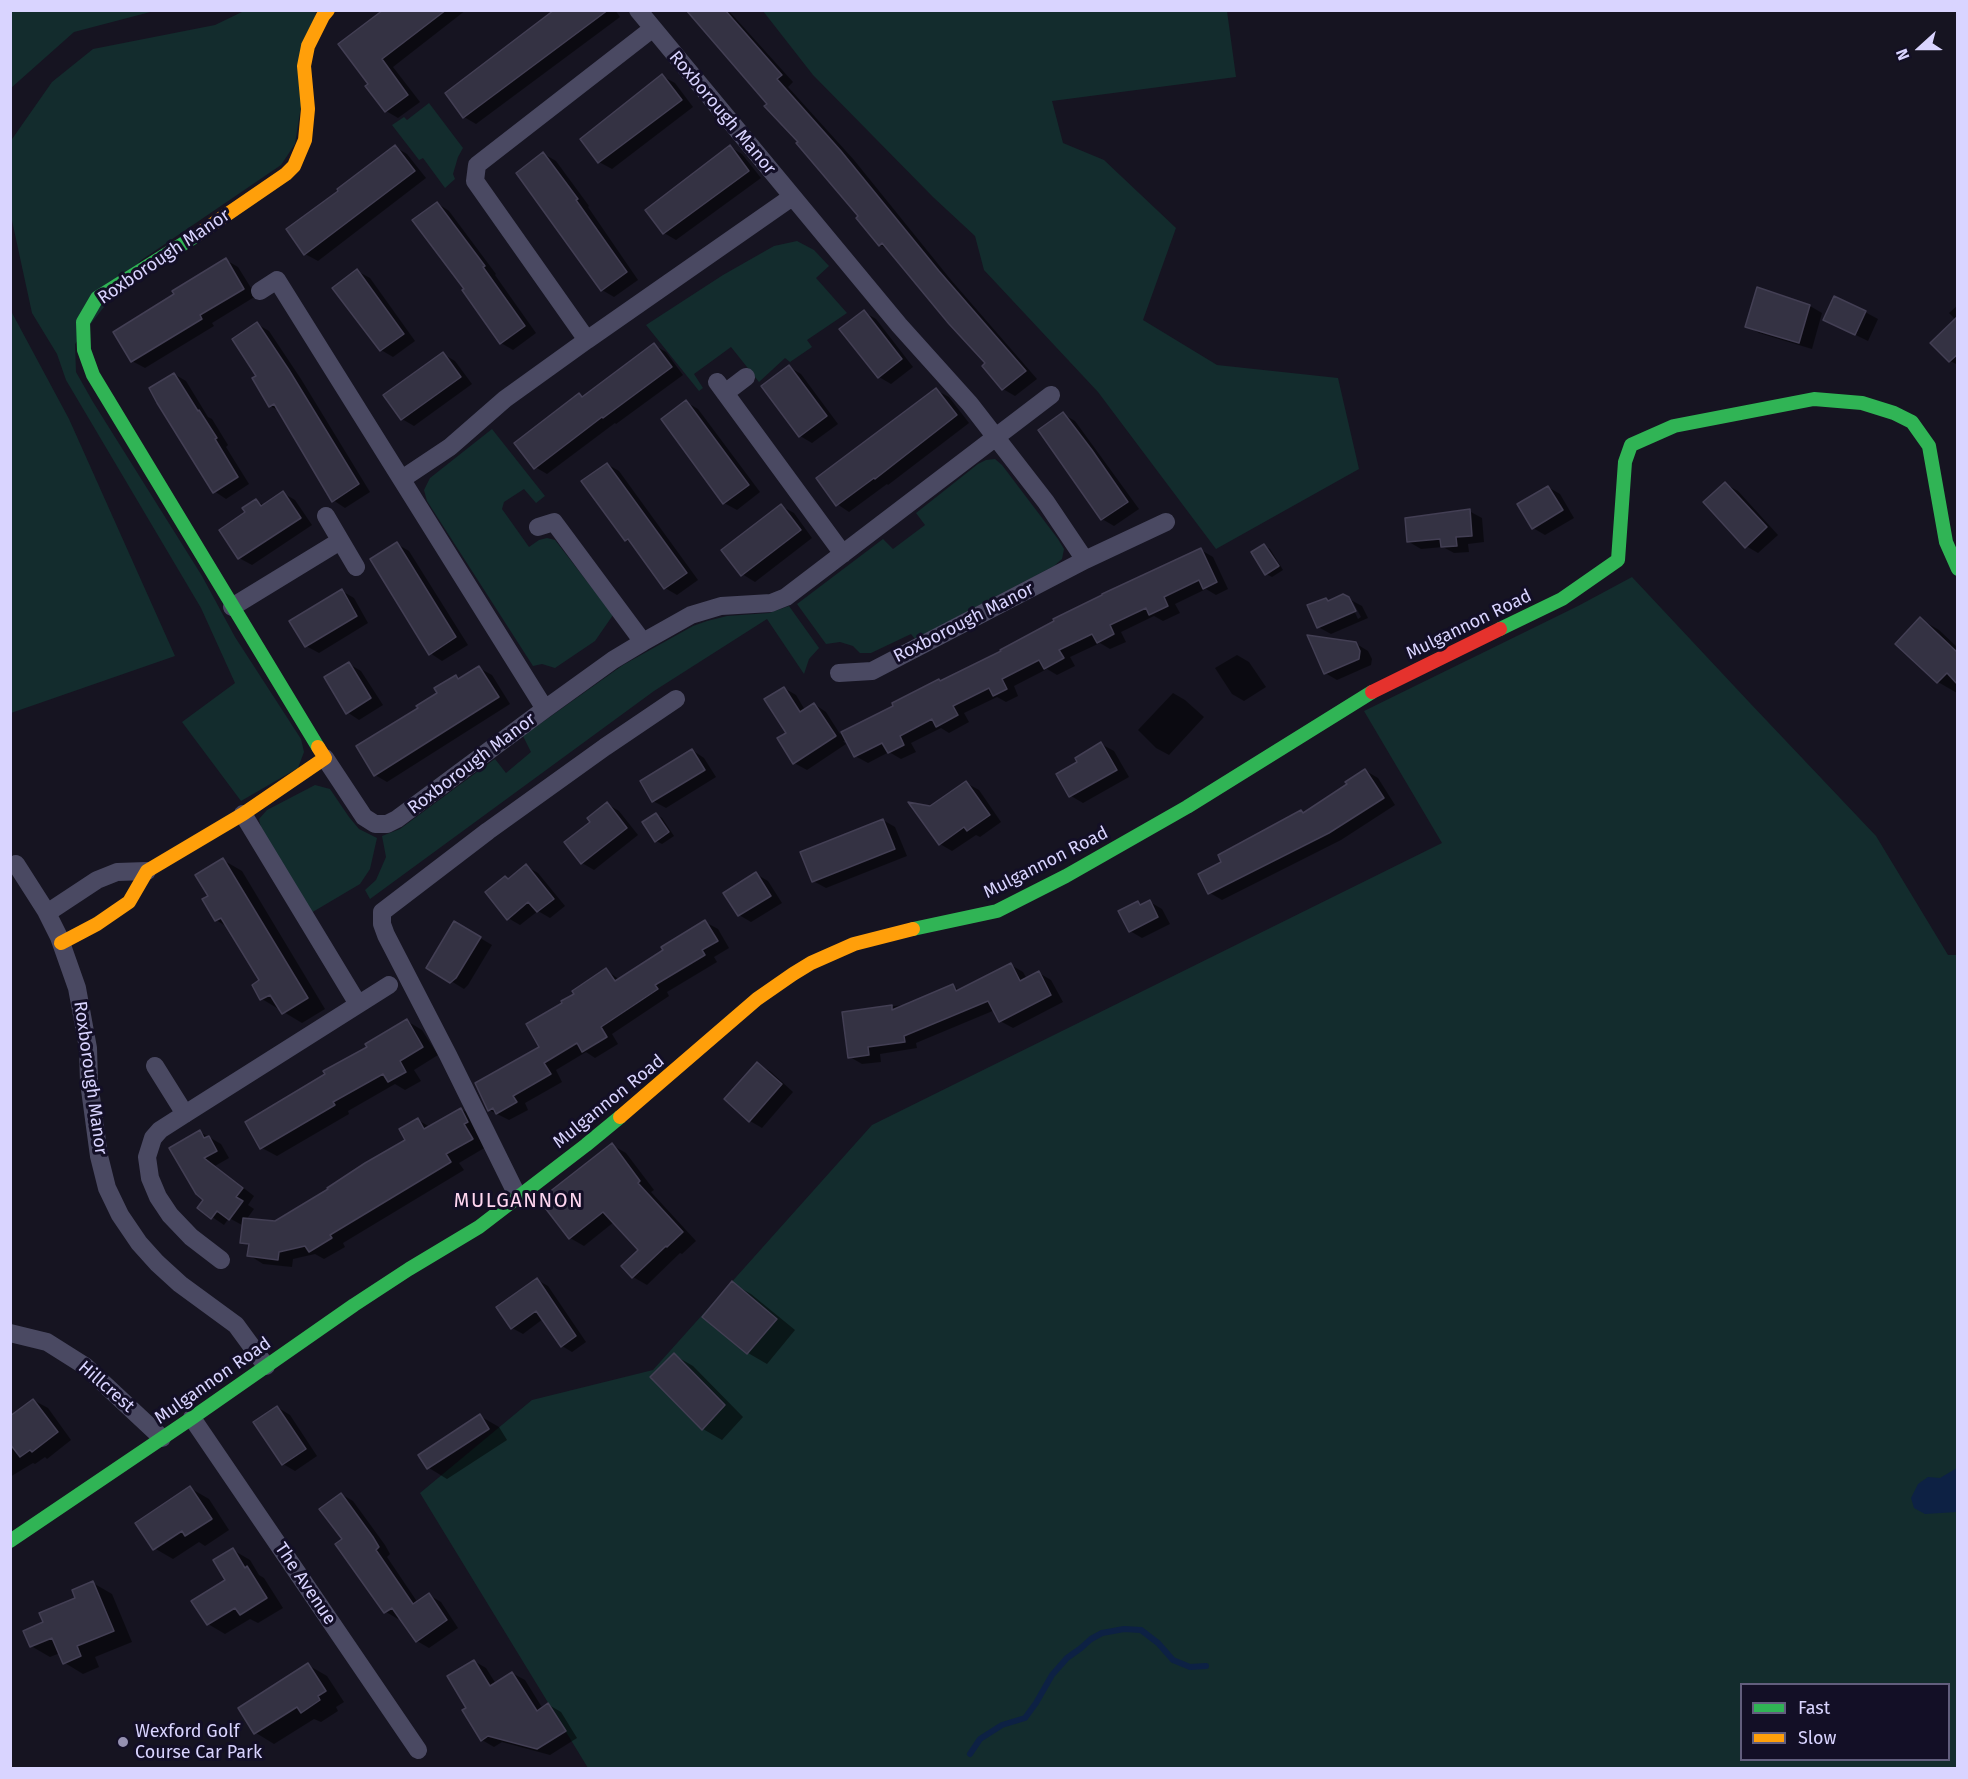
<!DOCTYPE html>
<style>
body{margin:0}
#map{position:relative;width:1968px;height:1779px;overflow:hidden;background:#161421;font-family:"Fira Sans",sans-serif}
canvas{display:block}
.frame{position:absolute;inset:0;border:12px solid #d9d4ff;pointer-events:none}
.legend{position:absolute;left:1740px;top:1683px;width:210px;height:78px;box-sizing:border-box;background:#130f26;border:2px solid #625e7d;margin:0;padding:8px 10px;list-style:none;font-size:18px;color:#d9d4ff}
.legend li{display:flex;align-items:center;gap:12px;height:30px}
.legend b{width:30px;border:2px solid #625e7d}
.north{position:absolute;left:1890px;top:18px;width:60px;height:60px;-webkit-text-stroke:4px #130f26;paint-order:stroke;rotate:249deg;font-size:16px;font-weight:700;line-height:24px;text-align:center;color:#d9d4ff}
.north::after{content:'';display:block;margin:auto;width:21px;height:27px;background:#d9d4ff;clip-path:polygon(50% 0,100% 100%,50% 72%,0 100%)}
</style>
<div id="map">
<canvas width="1968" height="1779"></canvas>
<div class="frame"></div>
<ul class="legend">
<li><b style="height:8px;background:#30b455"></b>Fast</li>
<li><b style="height:8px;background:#ff9f0a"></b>Slow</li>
</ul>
<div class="north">N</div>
</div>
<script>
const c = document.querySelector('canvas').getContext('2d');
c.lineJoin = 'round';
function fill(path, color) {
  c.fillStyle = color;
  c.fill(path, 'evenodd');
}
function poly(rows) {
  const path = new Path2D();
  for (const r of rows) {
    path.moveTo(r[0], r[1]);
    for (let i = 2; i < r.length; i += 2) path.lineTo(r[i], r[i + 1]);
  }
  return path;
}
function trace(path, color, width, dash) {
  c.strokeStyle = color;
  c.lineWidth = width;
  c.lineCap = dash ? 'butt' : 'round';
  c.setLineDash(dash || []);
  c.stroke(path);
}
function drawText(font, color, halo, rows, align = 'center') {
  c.font = font + ' "Fira Sans",sans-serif';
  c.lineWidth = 6;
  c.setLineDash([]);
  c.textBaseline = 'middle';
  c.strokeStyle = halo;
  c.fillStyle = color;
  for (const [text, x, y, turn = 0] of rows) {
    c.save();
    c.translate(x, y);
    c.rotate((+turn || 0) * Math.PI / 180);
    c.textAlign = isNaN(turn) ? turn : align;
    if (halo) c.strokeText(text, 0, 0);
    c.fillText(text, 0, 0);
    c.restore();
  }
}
fill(poly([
 [11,10,154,10,154,11,74,32,11,88],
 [244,11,316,11,295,144,281,165,140,261,75,344,76,372,93,402,202,576,235,637,301,739,304,752,298,768,241,801,182,722,235,683,201,608,66,380,57,354,32,313,11,216,10,142,52,82,93,49,215,25],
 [763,11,1227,11,1236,77,1052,101,1063,143,1104,160,1176,228,1143,320,1217,365,1338,378,1359,469,1216,549,1098,392,984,270,975,236,933,197,813,75],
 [429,103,463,148,458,157,453,174,455,179,445,188,423,158,419,160,392,125,404,117,407,120],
 [797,241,814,250,829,266,816,278,847,313,807,340,812,347,790,362,785,358,759,382,731,347,694,374,703,388,699,391,646,325,723,275,774,246],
 [11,311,69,419,175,656,11,713],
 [492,429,545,496,536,503,524,489,504,502,502,509,529,547,539,540,547,538,555,540,613,615,595,641,555,668,542,664,533,666,427,501,424,490,430,478],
 [995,459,1002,465,1058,539,1064,549,1062,559,1054,566,915,639,911,634,871,653,860,653,853,646,840,642,826,644,797,604,883,539,893,549,925,525,916,513,978,464,986,460],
 [1632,577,1749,702,1876,836,1948,955,1957,955,1957,1768,588,1768,420,1493,532,1400,653,1370,872,1125,1442,843,1364,711,1578,606],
 [1742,1684,1948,1684,1948,1760,1742,1760],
 [789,606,819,648,809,659,804,674,767,619,654,691,370,899,365,890,376,880,386,857,382,836,400,829,492,761,495,759,506,773,531,752,523,736,623,665,693,626,707,621,727,616,769,613],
 [315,785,330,789,349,817,359,829,377,838,370,869,360,884,311,913,261,828,259,819,267,810]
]), '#132c2d');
fill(poly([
 [1957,1468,1957,1512,1925,1514,1914,1508,1911,1498,1918,1484,1928,1477,1940,1478]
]), '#0d2144');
fill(poly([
 [394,10,466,10,393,67,420,102,398,118,386,111,368,86],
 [557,10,615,10,620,17,476,124,464,117],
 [688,10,728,10,793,82,788,87,854,160,951,280,1037,379,1015,396,1003,389,984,366,987,364,891,251,880,245,860,216,769,104],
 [662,76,675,83,693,107,612,169,599,162],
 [395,147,407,154,426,178,318,261,305,254,340,191],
 [730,147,742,154,761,178,676,240,664,233],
 [544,154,556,161,589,206,588,207,638,280,614,297,602,290],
 [437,203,449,211,496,274,495,275,536,333,513,350,501,343,466,289],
 [226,260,238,267,256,296,212,323,214,326,145,368,132,361],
 [357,271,370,278,415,341,393,357,381,350],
 [1780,298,1810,306,1822,313,1812,349,1759,333,1747,326],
 [1958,305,1958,365,1950,361,1932,343,1956,320,1949,313],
 [864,312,876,319,913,367,891,384,879,377],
 [1865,312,1878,319,1868,341,1825,320],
 [257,324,269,331,301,379,370,492,345,508,333,500,280,411,270,406,258,376],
 [654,345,666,352,683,375,616,424,615,423,547,474,535,467,579,395,583,397],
 [443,354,455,361,472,384,414,426,402,419],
 [789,367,801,374,838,424,812,443,800,436],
 [174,374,186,381,208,417,212,419,228,445,226,447,249,484,226,499,214,491],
 [936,390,949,397,969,423,888,485,887,484,849,512,837,504],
 [686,402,698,409,760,492,737,510,724,503],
 [1063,414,1075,421,1139,509,1114,526,1102,519,1040,430],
 [607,464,619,471,698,580,677,595,665,588,633,543,626,540],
 [1725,484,1738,491,1778,535,1758,553,1746,546],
 [1548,487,1560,494,1574,518,1545,535,1533,528],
 [283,493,295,500,312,525,252,565,239,558,221,531,247,513,256,501,264,505],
 [781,506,794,513,812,538,755,582,742,574],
 [1469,511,1482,518,1484,542,1468,544,1469,552,1454,553,1443,547,1421,549,1409,542],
 [397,544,409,551,468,645,442,661,430,653],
 [1264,546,1270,549,1283,570,1272,577,1266,574],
 [1201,550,1213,557,1228,589,1216,595,1206,589,1175,604,1180,613,1163,621,1154,616,1121,632,1126,642,1110,649,1100,643,1070,657,1075,666,1057,675,1047,669,1014,686,1018,696,1006,702,997,697,964,713,969,722,949,733,941,728,911,743,916,752,901,759,889,752,868,763,855,756,848,741,843,741,846,744,807,770,794,763,788,734,784,688,796,695,805,710,814,704,826,712,840,734],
 [342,591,354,598,368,623,319,653,306,646],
 [1343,596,1362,606,1368,618,1331,634,1318,627,1326,599,1330,602],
 [1350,602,1353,602,1361,617,1358,619],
 [1920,619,1939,630,1958,648,1957,693,1938,682,1897,644],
 [1355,643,1368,651,1372,659,1371,665,1337,680,1325,673],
 [1237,655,1249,662,1266,687,1244,701,1232,694,1215,668],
 [349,664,361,671,383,705,359,720,347,712],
 [479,668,492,675,510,704,387,782,375,775,420,708,439,693,456,676,461,679],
 [1173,693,1185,700,1204,717,1169,755,1156,748,1138,730],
 [1101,744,1114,751,1129,777,1083,803,1071,796,1058,775,1079,762],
 [692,750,704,758,716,777,666,808,653,801],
 [1366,771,1378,778,1395,805,1341,840,1222,900,1210,893,1200,875,1223,863,1301,812,1304,813,1349,784],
 [966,783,979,790,1001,822,980,837,976,835,952,851,940,844,912,804,930,808],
 [607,804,619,811,638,835,594,870,582,863,592,822],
 [656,814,662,818,674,836,662,844,656,841],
 [883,820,895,827,907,856,826,888,813,881],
 [223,860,242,871,325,1009,302,1023,262,999,261,981,229,928,216,920,210,897],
 [526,866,538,873,565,906,550,918,538,911,520,925,508,918,506,877,509,879],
 [756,874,768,881,782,903,751,922,739,915],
 [1150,902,1162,909,1170,924,1142,938,1130,931,1138,903,1142,906],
 [705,922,718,929,729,948,714,957,717,962,667,992,669,996,612,1034,618,1044,595,1058,586,1052,556,1070,562,1082,525,1103,528,1110,509,1120,489,1110,542,1047,576,994,606,970,620,980],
 [455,923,492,945,468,985,464,989,428,967],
 [1011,965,1023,972,1027,979,1039,973,1051,980,1063,1002,1013,1028,1000,1021,995,1010,916,1043,917,1048,880,1054,881,1062,862,1064,850,1057,844,1013,910,1004,953,986,961,991],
 [407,1021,422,1030,438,1055,414,1070,421,1081,405,1090,395,1084,348,1111,349,1114,277,1156,262,1148,369,1047],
 [757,1064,770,1071,793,1092,762,1128,750,1121],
 [461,1109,475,1117,486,1147,459,1163,464,1170,343,1243,345,1247,324,1259,315,1254,293,1259,292,1267,263,1264,249,1255,250,1246,242,1242,244,1222,242,1225,229,1218,224,1225,199,1208,206,1200,200,1132,221,1144,229,1158,215,1166,254,1196,248,1205,254,1209,246,1220,275,1223,407,1141,418,1120,430,1127],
 [612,1145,626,1153,654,1190,651,1192,696,1241,682,1254,680,1253,647,1285,633,1277,623,1266,640,1250,614,1222,584,1246,570,1238],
 [537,1280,548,1286,586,1342,572,1352,562,1346,543,1319,523,1334,512,1328,499,1307],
 [732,1283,751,1294,795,1330,767,1364,748,1353,704,1317],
 [674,1355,693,1366,743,1417,722,1440,703,1429],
 [33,1400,48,1408,71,1440,47,1459,45,1457,35,1464,33,1463,10,1477,10,1418],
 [277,1407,290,1415,317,1456,295,1471,283,1464],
 [480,1416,499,1427,507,1440,447,1479,429,1468],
 [190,1488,209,1499,229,1530,205,1546,199,1542,173,1559,154,1548],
 [341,1494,353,1501,385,1545,390,1554,387,1557,418,1603,429,1595,441,1602,458,1628,429,1648,417,1641,400,1617,398,1619,386,1612,344,1540],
 [233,1550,250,1560,259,1575,264,1578,283,1608,258,1623,250,1619,225,1634,208,1624,228,1580],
 [93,1583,112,1594,132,1642,95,1657,99,1667,83,1674,65,1663,60,1653,50,1657,31,1646,45,1623,77,1599],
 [474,1661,486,1668,496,1684,512,1673,525,1680,543,1709,549,1705,561,1712,577,1738,550,1755,502,1742,494,1747,482,1740],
 [308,1665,327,1676,344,1702,336,1707,338,1711,321,1722,314,1719,274,1744,256,1733]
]), '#0007');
trace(poly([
 [970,1754,980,1739,1002,1725,1025,1718,1036,1703,1052,1675,1067,1658,1081,1648,1091,1639,1102,1633,1124,1629,1141,1630,1158,1643,1173,1660,1190,1667,1206,1666]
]), '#0d2144', 6);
const building = poly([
 [383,10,446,10,382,59,408,95,385,112,365,86,368,84,338,44,383,10],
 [554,10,608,10,463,118,445,93,554,10],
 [686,10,725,10,782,75,777,79,841,151,939,271,1026,371,1002,390,982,366,985,363,949,324,882,243,879,246,856,218,858,216,796,143,798,142,764,106,767,104,686,10],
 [662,74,682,100,598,163,580,139,662,74],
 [395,145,415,171,304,255,286,229,338,191,337,189,395,145],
 [730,145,749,171,663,234,645,210,730,145],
 [543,152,578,199,576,200,627,272,601,291,516,173,543,152],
 [437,202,485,266,483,267,525,326,500,344,462,290,464,289,412,220,437,202],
 [226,258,244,289,200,315,202,319,131,362,113,332,174,294,172,291,226,258],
 [357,269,404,334,380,351,332,288,357,269],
 [1757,287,1810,305,1799,343,1745,327,1757,287],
 [1834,296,1866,311,1855,335,1823,320,1834,296],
 [864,310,902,359,878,378,839,329,864,310],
 [1958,316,1958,354,1949,362,1930,343,1958,316],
 [257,322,289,370,359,484,332,502,274,404,269,407,252,378,256,376,232,339,257,322],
 [654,343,672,367,603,418,602,417,534,469,514,443,579,393,582,397,654,343],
 [443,352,461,377,401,420,383,395,443,352],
 [789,365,827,416,799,437,761,386,789,365],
 [174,373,198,411,199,410,217,438,215,439,238,477,213,493,157,403,149,388,174,373],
 [936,388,957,415,875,479,874,478,836,506,816,478,936,388],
 [686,400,749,485,723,504,661,419,686,400],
 [1063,412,1092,450,1128,502,1101,520,1038,430,1063,412],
 [607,463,687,573,664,589,628,539,625,541,581,481,607,463],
 [1725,482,1767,527,1745,548,1703,502,1725,482],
 [1548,486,1563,510,1532,529,1517,504,1548,486],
 [283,491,301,518,238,559,219,530,245,512,242,508,256,499,261,506,283,491],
 [781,504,801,530,741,576,721,550,781,504],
 [1470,509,1472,536,1456,537,1457,546,1441,547,1440,539,1407,542,1405,518,1470,509],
 [397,542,456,637,429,655,370,559,397,542],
 [1264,544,1279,566,1265,575,1251,552,1264,544],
 [1201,548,1217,582,1203,589,1199,580,1164,597,1168,606,1149,615,1146,608,1110,625,1114,634,1097,643,1092,634,1059,650,1064,658,1044,669,1039,660,1002,679,1007,689,993,696,989,688,953,706,958,715,936,727,932,719,900,736,904,745,888,753,882,743,854,757,841,732,893,706,892,703,939,679,940,681,1001,651,1000,650,1054,621,1053,619,1102,595,1102,594,1201,548],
 [342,589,357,616,305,647,289,621,342,589],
 [1343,594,1349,597,1356,611,1317,628,1307,605,1326,598,1328,601,1343,594],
 [1920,617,1958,653,1958,685,1947,673,1937,683,1895,644,1920,617],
 [1307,635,1356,642,1360,651,1359,659,1324,674,1307,635],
 [349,662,371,698,346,714,324,677,349,662],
 [479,666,499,697,374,776,356,746,418,708,416,706,437,693,434,688,456,675,458,679,479,666],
 [784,687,800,712,814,703,836,736,793,764,777,738,786,733,764,699,784,687],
 [1101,742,1117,770,1069,797,1056,774,1077,762,1075,758,1101,742],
 [692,749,705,770,652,802,640,781,692,749],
 [1365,769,1384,798,1329,833,1208,894,1198,874,1221,862,1218,855,1301,810,1303,813,1347,784,1345,782,1365,769],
 [966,781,990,815,967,831,964,827,939,845,908,802,930,806,966,781],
 [607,802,627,828,581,864,564,842,590,822,587,818,607,802],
 [656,813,669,832,655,842,642,822,656,813],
 [883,819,895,849,812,882,800,852,883,819],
 [223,858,308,998,282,1014,270,995,260,1000,252,985,259,980,221,918,215,921,202,899,208,896,195,875,223,858],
 [526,864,554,899,537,912,528,902,507,920,485,892,505,876,508,879,526,864],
 [756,872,771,896,738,916,723,893,756,872],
 [1150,900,1158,917,1129,932,1118,911,1138,901,1140,905,1150,900],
 [705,920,718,941,702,950,705,955,655,985,658,989,601,1027,607,1037,582,1052,577,1043,544,1063,551,1074,513,1096,517,1102,496,1114,493,1108,488,1111,475,1083,539,1047,526,1024,562,1003,561,1001,574,994,572,991,606,968,615,981,663,950,661,947,705,920],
 [454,921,481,937,456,978,450,983,426,968,454,921],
 [1011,963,1020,981,1039,971,1051,995,999,1022,988,1001,904,1036,905,1042,868,1047,869,1055,848,1058,842,1012,892,1005,892,1010,953,984,956,991,1011,963],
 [407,1019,423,1047,400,1061,406,1072,388,1082,383,1074,333,1102,335,1105,260,1149,245,1122,325,1074,323,1071,367,1047,365,1044,407,1019],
 [757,1062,782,1084,749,1122,724,1099,757,1062],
 [461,1108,468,1122,464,1124,473,1139,446,1154,451,1162,330,1235,332,1238,309,1252,305,1246,279,1252,278,1260,247,1256,249,1244,240,1243,243,1218,275,1221,328,1189,327,1188,365,1163,405,1140,399,1129,418,1118,424,1129,461,1108],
 [200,1130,204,1138,209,1136,217,1151,204,1158,243,1188,236,1197,243,1201,229,1220,217,1211,211,1219,197,1208,203,1200,196,1194,169,1148,200,1130],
 [612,1143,640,1181,638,1183,683,1232,667,1247,666,1246,632,1278,621,1266,638,1250,603,1212,569,1239,539,1200,612,1143],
 [537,1278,576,1336,561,1347,536,1311,511,1329,496,1307,537,1278],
 [732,1281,777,1319,747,1354,702,1317,732,1281],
 [674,1353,725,1405,702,1430,650,1377,674,1353],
 [33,1399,58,1432,32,1452,30,1450,20,1457,10,1444,10,1416,33,1399],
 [277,1406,306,1449,282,1465,253,1422,277,1406],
 [480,1414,489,1429,427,1469,418,1455,480,1414],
 [190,1486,212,1519,185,1536,182,1531,153,1550,135,1523,190,1486],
 [341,1493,373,1537,379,1547,376,1550,413,1604,429,1593,447,1620,416,1642,392,1608,384,1613,335,1544,342,1539,319,1509,341,1493],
 [233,1548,245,1568,247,1566,267,1598,240,1615,235,1608,207,1625,191,1601,225,1580,213,1560,233,1548],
 [93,1581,114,1631,77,1646,81,1656,63,1664,52,1638,30,1647,23,1631,43,1622,39,1613,75,1598,72,1590,93,1581],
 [474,1660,490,1686,512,1672,537,1711,548,1703,566,1731,537,1749,488,1736,481,1741,462,1710,466,1708,447,1676,474,1660],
 [308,1663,326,1691,318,1696,320,1700,301,1713,297,1707,254,1734,238,1708,308,1663]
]);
fill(building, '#343243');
trace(building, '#433f54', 1.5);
trace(poly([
 [638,10,899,325,970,404,1046,502,1085,560],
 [260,291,277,280,545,709],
 [587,340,792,197],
 [717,382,843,554],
 [725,393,746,377],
 [402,479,450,447,505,399,587,340,475,181,477,165,652,29],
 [326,516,356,567],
 [538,527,554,522,643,642],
 [232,607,340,541],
 [839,673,872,671,1085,560,1166,522],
 [325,758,364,817,375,824,387,824,397,819,545,709,613,660,643,642,691,615,721,606,771,603,786,597,1051,395],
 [243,814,358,1004],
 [16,864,46,911,59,937,77,988,88,1048,89,1082,99,1156,107,1188,120,1215,139,1243,157,1263,180,1284,236,1325,266,1366],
 [47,913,97,880,117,872,147,871],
 [155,1066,185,1114],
 [518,1197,448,1055,386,935,382,924,382,912,488,831,605,747,676,699],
 [221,1260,191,1237,170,1215,158,1197,150,1178,147,1157,153,1138,160,1130,185,1114,389,985],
 [10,1333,47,1342,85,1366,162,1438],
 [192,1418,418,1750]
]), '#4a4962', 18);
trace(poly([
 [197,235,97,298,83,322,84,350,93,375,318,747],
 [1500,629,1562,599,1618,560,1625,462,1631,445,1674,426,1814,399,1862,403,1894,413,1912,422,1929,446,1946,542,1958,569],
 [913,929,997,911,1066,876,1187,807,1372,692],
 [10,1541,192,1418,354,1305,409,1269,479,1227,586,1145,620,1117]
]), '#30b455', 14);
trace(poly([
 [197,235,286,174,294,166,305,140,308,109,304,66,308,46,323,16,328,10],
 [61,943,97,924,129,902,147,871,243,814,325,758,318,747],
 [620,1117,757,999,793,974,811,963,854,944,913,929]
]), '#ff9f0a', 14);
trace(poly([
 [1372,692,1500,629]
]), '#e5322d', 14);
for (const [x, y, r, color] of [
 [123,1742,6,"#9591b1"]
]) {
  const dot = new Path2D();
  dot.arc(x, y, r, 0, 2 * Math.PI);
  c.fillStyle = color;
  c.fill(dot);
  trace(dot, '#130f26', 2);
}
drawText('18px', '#d9d4ff', '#130f26', [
 ["Roxborough Manor",722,113,50],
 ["Roxborough Manor",164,257,-34],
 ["Roxborough Manor",964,623,-27],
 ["Mulgannon Road",1469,625,-26],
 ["Roxborough Manor",472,764,-37],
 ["Mulgannon Road",1046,863,-27],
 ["Roxborough Manor",90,1078,82],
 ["Mulgannon Road",609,1102,-39],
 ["Mulgannon Road",213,1381,-35],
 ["Hillcrest",106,1387,41],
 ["The Avenue",305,1584,56]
]);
drawText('18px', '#d9d4ff', '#130f26', [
 ["Wexford Golf",135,1732],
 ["Course Car Park",135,1753]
], 'left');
c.letterSpacing = '1.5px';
drawText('20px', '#ffd6f0', '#130f26', [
 ["MULGANNON",519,1201]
]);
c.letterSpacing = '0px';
</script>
